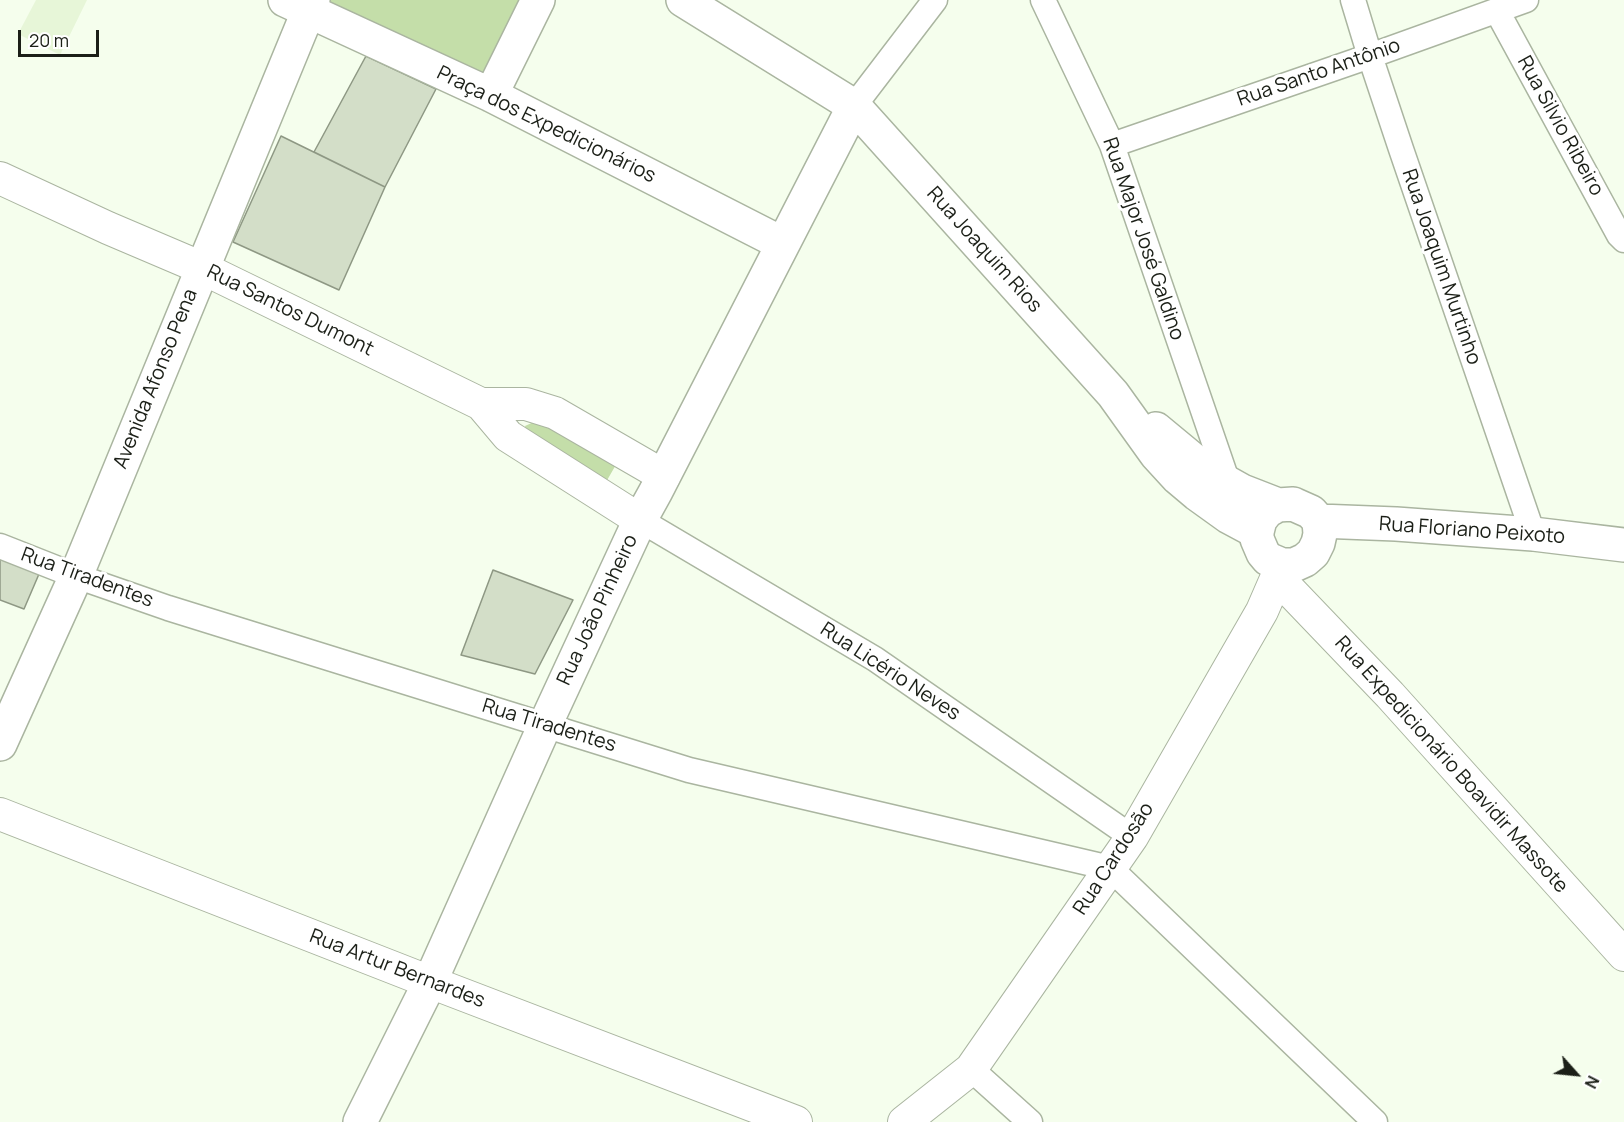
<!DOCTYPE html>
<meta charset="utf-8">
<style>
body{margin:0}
#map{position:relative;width:1624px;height:1122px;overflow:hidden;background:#f5feed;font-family:Manrope,sans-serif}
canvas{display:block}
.north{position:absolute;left:1546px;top:1044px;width:60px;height:60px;-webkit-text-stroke:4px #fff;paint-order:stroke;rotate:117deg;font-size:16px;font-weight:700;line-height:24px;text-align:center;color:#1b1f17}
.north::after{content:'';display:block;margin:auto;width:21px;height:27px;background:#1b1f17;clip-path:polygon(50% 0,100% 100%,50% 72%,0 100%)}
.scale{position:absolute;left:18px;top:30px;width:81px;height:27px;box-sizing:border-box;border:3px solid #1b1f17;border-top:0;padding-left:8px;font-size:18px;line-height:21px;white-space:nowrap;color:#1b1f17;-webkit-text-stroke:4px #fff;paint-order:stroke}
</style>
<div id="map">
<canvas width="1624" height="1122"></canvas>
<div class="north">N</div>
<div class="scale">20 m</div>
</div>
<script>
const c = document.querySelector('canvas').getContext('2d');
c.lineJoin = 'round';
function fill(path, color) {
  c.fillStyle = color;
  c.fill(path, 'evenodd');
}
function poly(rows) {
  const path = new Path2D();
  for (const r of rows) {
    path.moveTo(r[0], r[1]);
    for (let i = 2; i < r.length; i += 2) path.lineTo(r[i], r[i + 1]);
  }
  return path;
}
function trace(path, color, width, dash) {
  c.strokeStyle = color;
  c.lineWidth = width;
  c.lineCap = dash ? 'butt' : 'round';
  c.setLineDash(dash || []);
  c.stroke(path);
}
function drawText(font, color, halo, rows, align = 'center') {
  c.font = font + ' Manrope,sans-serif';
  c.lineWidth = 6;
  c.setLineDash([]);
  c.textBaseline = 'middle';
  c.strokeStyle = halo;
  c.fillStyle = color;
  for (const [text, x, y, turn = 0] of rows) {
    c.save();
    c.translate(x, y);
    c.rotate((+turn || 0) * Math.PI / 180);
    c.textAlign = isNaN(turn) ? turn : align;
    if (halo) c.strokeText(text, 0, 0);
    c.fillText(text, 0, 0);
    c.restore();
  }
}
fill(poly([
 [36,0,87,0,60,55,18,34]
]), '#e7f6d8');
fill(poly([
 [302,0,519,0,479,80],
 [549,415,621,456,602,489,531,448,525,426]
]), '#c4dea9');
const building = poly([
 [366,56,436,89,385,187,314,152,366,56],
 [281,136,385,187,339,290,233,242,281,136],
 [0,553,42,567,24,609,0,600,0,553],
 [493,570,573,600,535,674,461,655,493,570]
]);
fill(building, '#d3dec8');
trace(building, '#8e9884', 1.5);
const minor = poly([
 [1043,0,1112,145,1228,483],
 [1353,0,1370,56,1401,149,1533,534],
 [1497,11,1619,235,1624,240],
 [854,106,935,0],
 [1112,145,1370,56,1526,0],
 [640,520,875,659,1132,837],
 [0,546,76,576,168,608,689,770,1110,868,1375,1122],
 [971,1069,1030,1122]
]);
const tertiary = poly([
 [0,178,108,228,202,268,481,404,508,436,640,520],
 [481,404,526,404,555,413,664,476],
 [1277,577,1390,695,1624,955],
 [0,814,430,982,796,1122],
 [904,1122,971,1069,1132,837,1262,611,1282,565]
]);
const secondary = poly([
 [285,0,491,95,783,244],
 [683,0,854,106,1113,394,1156,454,1178,478,1197,494,1229,517,1257,532],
 [491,95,538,0],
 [1156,429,1208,472,1242,491,1278,505],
 [1293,504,1311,512,1319,521,1320,534,1318,543,1313,553,1305,560,1294,565,1282,565,1268,559,1263,553,1257,539,1257,532,1260,520,1267,511,1278,505,1293,504],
 [1319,521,1396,524,1533,534,1624,545],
 [0,744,76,576,313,0],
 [360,1122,430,982,545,725,640,520,656,491,854,106]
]);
trace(minor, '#aab5a0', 27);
trace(tertiary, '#aab5a0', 34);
trace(secondary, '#aab5a0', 36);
trace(minor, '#fff', 24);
trace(tertiary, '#fff', 32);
trace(secondary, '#fff', 33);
drawText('20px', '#1b1f17', '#fff', [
 ["Rua Santo Antônio",1319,73,-19],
 ["Praça dos Expedicionários",546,125,26],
 ["Rua Silvio Ribeiro",1560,126,61],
 ["Rua Major José Galdino",1143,239,71],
 ["Rua Joaquim Rios",984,250,48],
 ["Rua Joaquim Murtinho",1441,267,71],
 ["Rua Santos Dumont",290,311,26],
 ["Avenida Afonso Pena",156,379,-68],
 ["Rua Floriano Peixoto",1472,531,4],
 ["Rua Tiradentes",87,578,20],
 ["Rua João Pinheiro",598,610,-65],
 ["Rua Licério Neves",890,672,33],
 ["Rua Tiradentes",549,726,17],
 ["Rua Expedicionário Boavidir Massote",1451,765,48],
 ["Rua Cardosão",1114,859,-57],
 ["Rua Artur Bernardes",397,969,21]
]);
</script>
